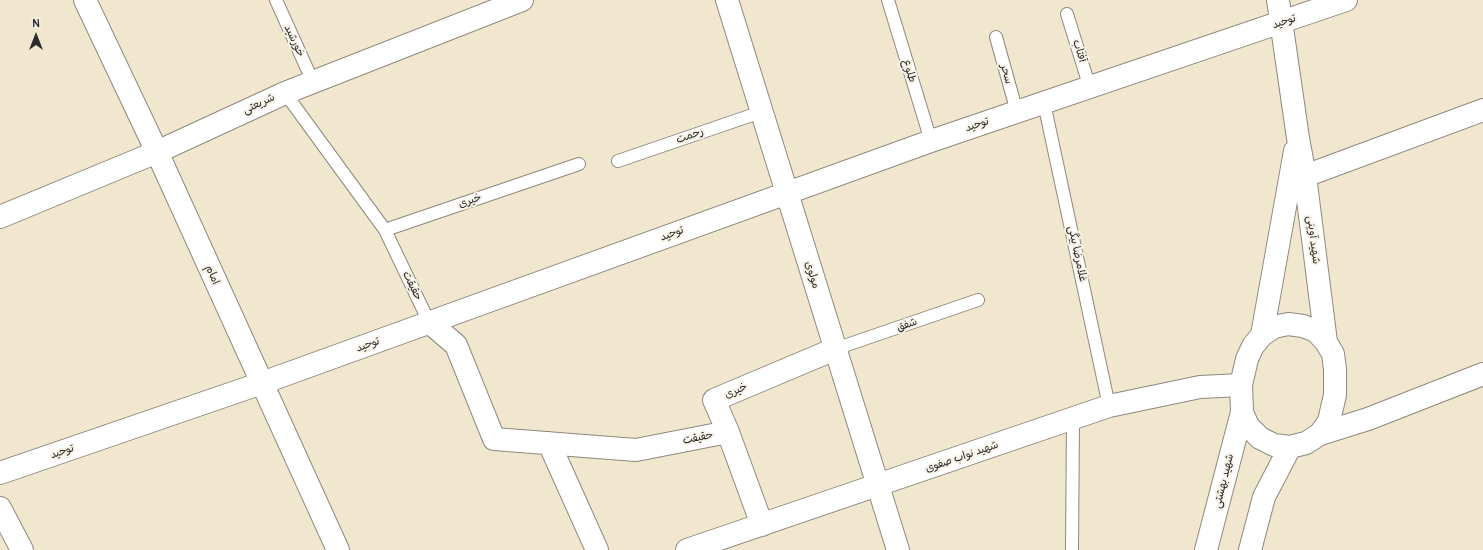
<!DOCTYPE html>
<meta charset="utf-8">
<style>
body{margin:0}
#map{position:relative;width:1483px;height:550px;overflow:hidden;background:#f0e7ce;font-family:Pangolin,sans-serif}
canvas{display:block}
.north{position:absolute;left:16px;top:16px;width:40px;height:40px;-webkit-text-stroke:3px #f7f3e8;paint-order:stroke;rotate:0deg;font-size:11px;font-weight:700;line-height:16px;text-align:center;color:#2b2b2b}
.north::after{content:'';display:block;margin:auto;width:14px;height:18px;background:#2b2b2b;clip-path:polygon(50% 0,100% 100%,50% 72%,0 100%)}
</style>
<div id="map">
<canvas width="1483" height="550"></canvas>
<div class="north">N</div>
</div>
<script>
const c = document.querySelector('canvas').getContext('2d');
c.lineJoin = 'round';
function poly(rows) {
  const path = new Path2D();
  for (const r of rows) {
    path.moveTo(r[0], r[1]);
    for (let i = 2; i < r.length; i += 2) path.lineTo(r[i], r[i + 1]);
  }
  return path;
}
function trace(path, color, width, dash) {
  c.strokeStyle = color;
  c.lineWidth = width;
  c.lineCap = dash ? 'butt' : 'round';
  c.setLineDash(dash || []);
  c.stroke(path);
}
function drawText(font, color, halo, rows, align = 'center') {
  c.font = font + ' Pangolin,"Playpen Sans Arabic",sans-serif';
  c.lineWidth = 4;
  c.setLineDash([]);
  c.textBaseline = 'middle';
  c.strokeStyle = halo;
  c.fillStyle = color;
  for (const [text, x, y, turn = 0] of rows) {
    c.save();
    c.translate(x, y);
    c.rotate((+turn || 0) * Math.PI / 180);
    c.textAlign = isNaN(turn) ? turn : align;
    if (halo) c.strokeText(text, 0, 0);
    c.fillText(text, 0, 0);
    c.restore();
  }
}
const lane = poly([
 [276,0,313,82],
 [888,0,931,141],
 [1067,14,1090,88],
 [996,37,1017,112],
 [285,93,385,230,429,322],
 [1044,103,1109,406],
 [618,161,761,112],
 [385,230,579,164],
 [835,349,978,300],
 [1072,550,1073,419]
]);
const street = poly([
 [85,0,157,152,338,550],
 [727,0,898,550],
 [1305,176,1483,110],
 [0,217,157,152,285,93,522,0],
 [429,322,456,345,494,439,636,450,728,432],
 [1320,434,1368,419,1483,374],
 [549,443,597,550],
 [0,473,262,383,931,141,1346,0],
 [762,525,728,432,714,400,835,349],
 [687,550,1109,406,1200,387,1241,385]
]);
const secondary = poly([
 [1278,0,1298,138,1305,176,1326,342],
 [1288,324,1303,326,1316,331,1326,342,1333,354,1335,369,1335,395,1329,421,1320,434,1306,443,1290,447,1274,445,1260,438,1248,426,1242,412,1241,385,1247,359,1253,346,1262,335,1274,327,1288,324],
 [1262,335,1295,151],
 [1206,550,1242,412],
 [1250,550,1264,497,1290,447]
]);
const highway = poly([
 [0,508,22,550]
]);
trace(lane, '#8e897c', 14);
trace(street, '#8e897c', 24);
trace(secondary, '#8e897c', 24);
trace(highway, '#8e897c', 24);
trace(lane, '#fff', 12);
trace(street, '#fff', 22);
trace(secondary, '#fff', 22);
trace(highway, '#fff', 22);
drawText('11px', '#2b2b2b', '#f7f3e8', [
 ["توحید",1284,22,-19],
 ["خورشید",294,41,65],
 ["آفتاب",1079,51,73],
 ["طلوع",909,71,73],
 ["سحر",1006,74,75],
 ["شریعتی",259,104,-25],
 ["توحید",977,125,-19],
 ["رحمت",690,136,-19],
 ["خیری",470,201,-19],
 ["توحید",672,234,-20],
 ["شهید آوینی",1313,240,83],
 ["غلامرضا بیگی",1077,254,78],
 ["امام",212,275,66],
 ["مولوی",812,275,73],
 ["حقیقت",412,286,64],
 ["شفق",907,325,-19],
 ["توحید",368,345,-20],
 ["خیری",736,391,-23],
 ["حقیقت",698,438,-11],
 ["توحید",62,452,-19],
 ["شهید نواب صفوی",962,457,-19],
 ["شهید بهشتی",1224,481,-76]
]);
</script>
